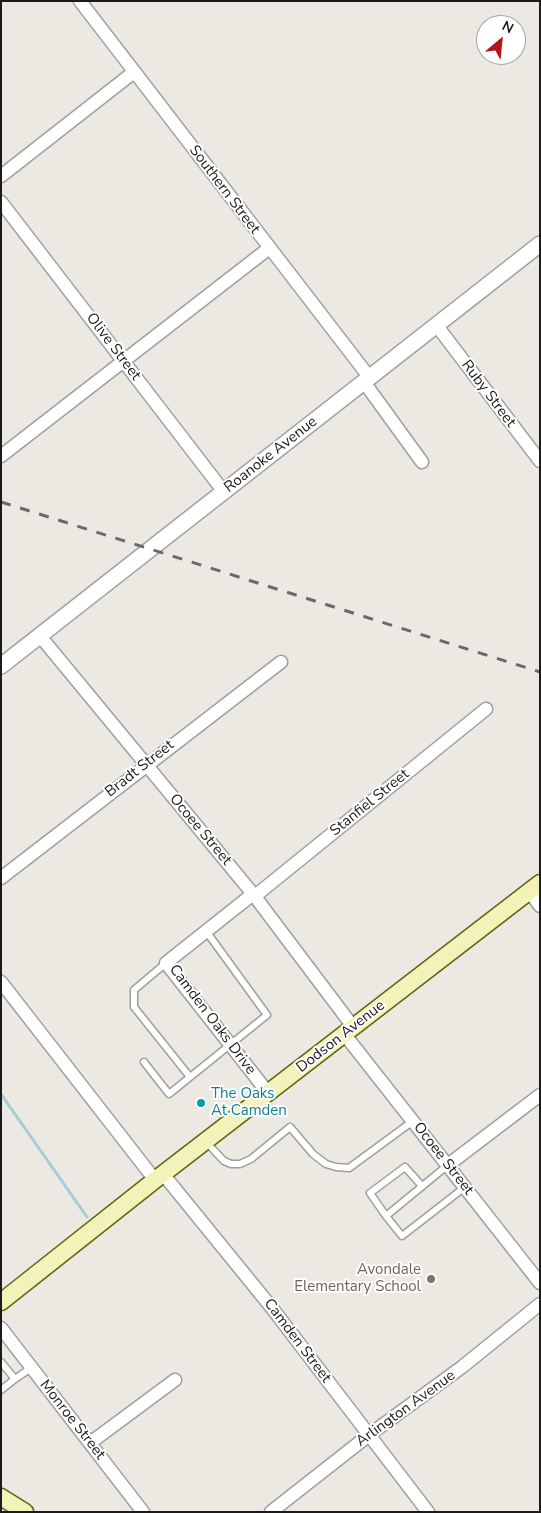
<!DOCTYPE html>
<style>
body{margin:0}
#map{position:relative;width:541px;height:1513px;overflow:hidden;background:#ece8e2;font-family:"Nunito Sans",sans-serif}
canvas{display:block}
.frame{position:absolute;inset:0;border:2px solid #1b1b1b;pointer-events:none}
.north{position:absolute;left:476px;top:15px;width:50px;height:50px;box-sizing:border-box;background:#fff;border:1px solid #a4a4a4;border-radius:50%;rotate:28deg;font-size:14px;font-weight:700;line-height:20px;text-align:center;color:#1b1b1b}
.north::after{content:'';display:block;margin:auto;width:18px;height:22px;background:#b3141b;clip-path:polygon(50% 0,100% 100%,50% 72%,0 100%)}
</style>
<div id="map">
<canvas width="541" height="1513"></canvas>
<div class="frame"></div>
<div class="north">N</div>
</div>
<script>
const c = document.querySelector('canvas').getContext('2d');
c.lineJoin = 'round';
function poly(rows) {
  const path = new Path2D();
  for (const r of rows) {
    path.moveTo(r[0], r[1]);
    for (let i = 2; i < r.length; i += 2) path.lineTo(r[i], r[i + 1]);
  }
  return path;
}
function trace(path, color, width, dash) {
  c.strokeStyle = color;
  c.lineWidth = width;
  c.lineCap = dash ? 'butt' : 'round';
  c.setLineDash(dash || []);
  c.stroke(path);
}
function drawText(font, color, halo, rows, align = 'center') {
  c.font = font + ' "Nunito Sans",sans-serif';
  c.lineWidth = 4;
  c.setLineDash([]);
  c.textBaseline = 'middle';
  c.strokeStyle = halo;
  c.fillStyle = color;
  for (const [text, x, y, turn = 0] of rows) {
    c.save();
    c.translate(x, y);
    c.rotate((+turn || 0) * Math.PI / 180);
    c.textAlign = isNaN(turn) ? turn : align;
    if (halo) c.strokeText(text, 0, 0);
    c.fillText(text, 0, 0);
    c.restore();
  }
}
trace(poly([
 [1,1094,87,1217]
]), '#a6cdd5', 3);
const service = poly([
 [166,963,134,990,134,1007,190,1077],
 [144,1062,169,1094,267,1015,206,931],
 [206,1142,224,1161,231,1164,240,1164,251,1159,290,1127,313,1154,326,1164,336,1167,349,1168,413,1121],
 [448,1165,386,1216,402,1236,465,1187],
 [386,1216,370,1193,405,1167,422,1186],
 [1,1362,15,1379,1,1390],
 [15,1379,31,1368]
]);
const minor = poly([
 [80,1,370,378],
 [1,176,134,72],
 [1,202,224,492],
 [437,326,540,461],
 [364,382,422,462],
 [1,456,268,249],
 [40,636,253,894,354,1028],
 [1,878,281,662],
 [529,891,540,906],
 [253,894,166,963,269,1094],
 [255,896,486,709],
 [1,982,155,1180],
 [345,1035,540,1283],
 [448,1165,540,1095],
 [163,1174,272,1308,428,1512],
 [1,1328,143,1512],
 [90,1443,175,1380],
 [271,1512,369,1435,462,1367,540,1304]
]);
const tertiary = poly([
 [1,666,540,244]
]);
const secondary = poly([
 [1,1302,155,1180,540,883],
 [1,1497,25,1512]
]);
trace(service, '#9f9f9f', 9);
trace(minor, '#9f9f9f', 15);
trace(tertiary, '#9f9f9f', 18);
trace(secondary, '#60650f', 19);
trace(service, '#fff', 6);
trace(minor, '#fff', 12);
trace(tertiary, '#fff', 15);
trace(secondary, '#f2f2b9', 16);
trace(poly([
 [1,502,540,672]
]), '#696969', 3, [10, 10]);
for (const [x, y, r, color] of [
 [201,1103,5,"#0f9aa8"],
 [431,1279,5,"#8d6e63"]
]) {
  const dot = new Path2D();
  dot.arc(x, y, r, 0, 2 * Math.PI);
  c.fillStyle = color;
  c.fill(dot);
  trace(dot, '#fff', 2);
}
drawText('15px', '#1b1b1b', '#fff', [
 ["Southern Street",224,190,53],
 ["Olive Street",113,347,53],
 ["Ruby Street",488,394,53],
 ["Roanoke Avenue",271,455,-38],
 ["Bradt Street",140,769,-38],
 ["Stanfiel Street",370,803,-39],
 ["Ocoee Street",200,830,50],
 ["Camden Oaks Drive",212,1020,53],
 ["Dodson Avenue",341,1037,-38],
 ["Ocoee Street",443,1159,52],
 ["Camden Street",297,1341,53],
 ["Arlington Avenue",406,1409,-36],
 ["Monroe Street",72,1420,52]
]);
drawText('15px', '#0d838f', '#fff', [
 ["The Oaks",211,1094],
 ["At Camden",211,1111]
], 'left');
drawText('15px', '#785e54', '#fff', [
 ["Avondale",421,1270],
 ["Elementary School",421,1287]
], 'right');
</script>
